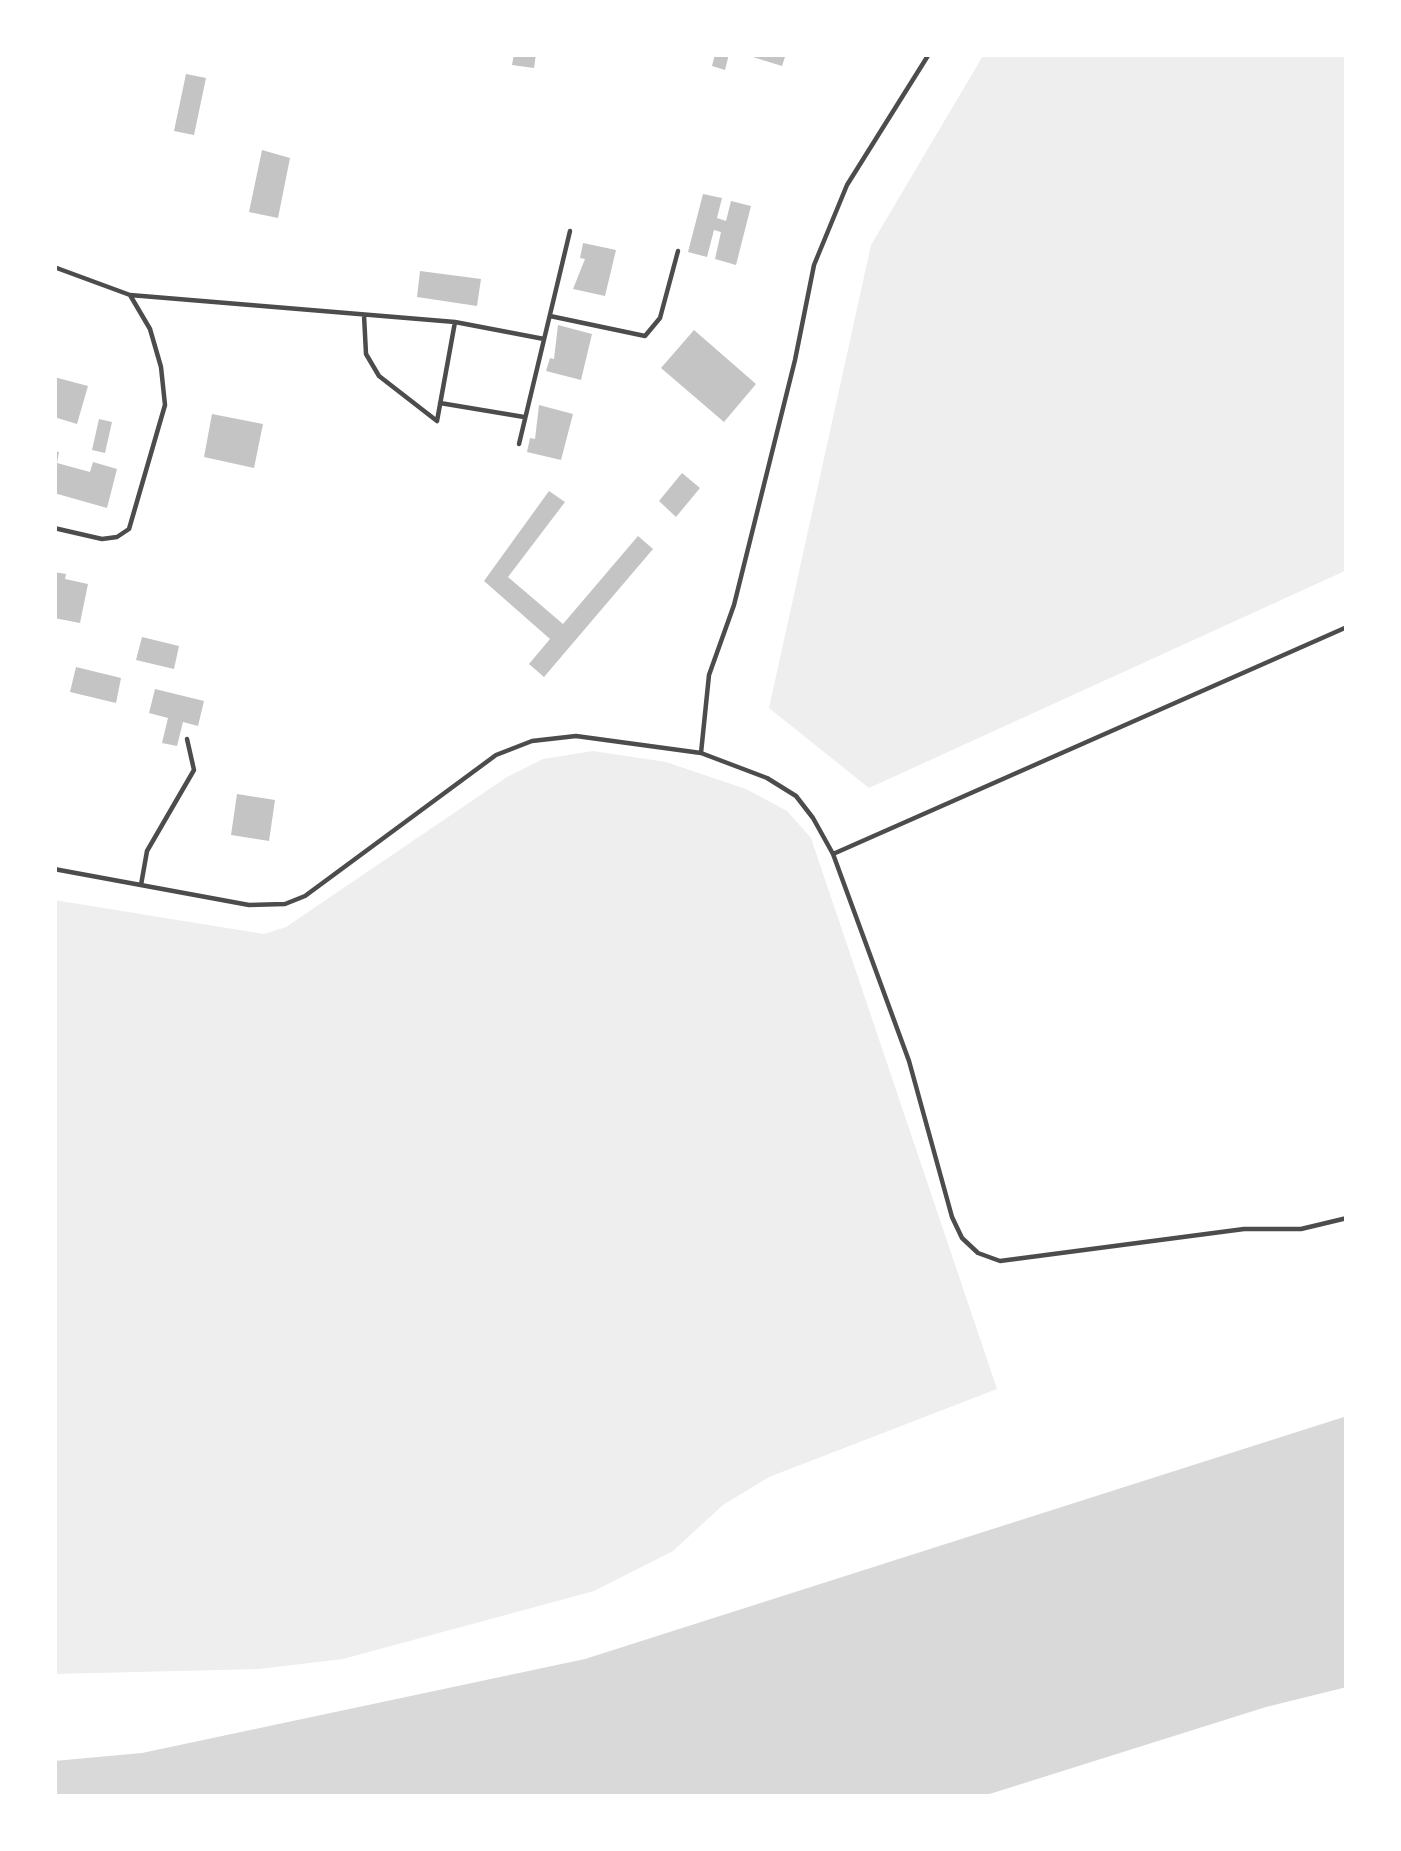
<!DOCTYPE html>
<style>
body{margin:0}
#map{position:relative;width:1401px;height:1851px;overflow:hidden;background:#fff;font-family:"Archivo Narrow",sans-serif}
canvas{display:block}
.frame{position:absolute;inset:0;border:57px solid #fff;pointer-events:none}
</style>
<div id="map">
<canvas width="1401" height="1851"></canvas>
<div class="frame"></div>
</div>
<script>
const c = document.querySelector('canvas').getContext('2d');
c.lineJoin = 'round';
function fill(path, color) {
  c.fillStyle = color;
  c.fill(path, 'evenodd');
}
function poly(rows) {
  const path = new Path2D();
  for (const r of rows) {
    path.moveTo(r[0], r[1]);
    for (let i = 2; i < r.length; i += 2) path.lineTo(r[i], r[i + 1]);
  }
  return path;
}
function trace(path, color, width, dash) {
  c.strokeStyle = color;
  c.lineWidth = width;
  c.lineCap = dash ? 'butt' : 'round';
  c.setLineDash(dash || []);
  c.stroke(path);
}
fill(poly([
 [984,54,1347,54,1347,570,869,788,769,708,871,245],
 [593,751,666,762,746,789,787,811,811,838,997,1389,769,1477,723,1505,673,1551,594,1591,343,1659,259,1669,54,1674,54,900,264,934,286,927,507,777,543,759]
]), '#eee');
fill(poly([
 [1347,1416,1347,1687,1266,1707,980,1797,54,1797,54,1761,142,1753,585,1659]
]), '#d9d9d9');
fill(poly([
 [514,54,536,54,534,68,512,65],
 [715,54,729,54,725,70,712,66],
 [743,54,786,54,782,66],
 [186,74,206,78,194,135,174,131],
 [262,150,290,158,278,218,249,212],
 [703,194,722,198,717,218,726,221,731,201,751,206,736,265,715,259,721,232,714,230,707,257,688,252],
 [583,243,616,250,605,296,573,289,585,259,580,258],
 [420,271,481,279,477,306,417,297],
 [558,325,592,334,581,380,546,371,550,358,554,359],
 [694,330,756,384,724,422,661,368],
 [54,377,88,386,77,424,54,417,57,397,54,396],
 [539,405,573,414,561,460,527,452,530,438,535,439],
 [212,414,263,424,254,468,204,457],
 [99,419,112,422,105,453,92,450],
 [54,451,59,452,57,463,90,472,93,462,117,469,107,508,54,493],
 [682,473,700,488,676,517,659,501],
 [549,491,565,502,508,577,563,624,638,536,653,549,544,677,529,664,550,639,484,581],
 [54,572,66,574,65,579,88,584,80,623,54,618],
 [142,637,179,646,174,669,136,660],
 [76,667,121,678,116,703,70,692],
 [155,689,204,701,198,726,183,722,177,746,162,743,168,718,149,713],
 [237,794,275,800,269,841,231,835]
]), '#c4c4c4');
trace(poly([
 [54,267,130,295,150,329,161,367,165,405,129,529,117,537,102,539,54,528],
 [130,295,455,322,544,339],
 [364,315,366,354,379,376,437,421,455,322],
 [550,316,645,336,660,318,678,251],
 [440,403,524,417],
 [519,444,570,231],
 [701,753,709,675,734,605,795,360,814,265,847,185,929,54],
 [833,854,1347,627],
 [54,869,249,905,285,904,305,896,496,755,532,741,576,736,701,753,767,778,796,796,813,818,833,854,909,1061,952,1217,962,1238,978,1253,1000,1261,1244,1229,1301,1229,1347,1218],
 [141,885,147,851,194,770,187,739]
]), '#4c4c4c', 4.5);
</script>
